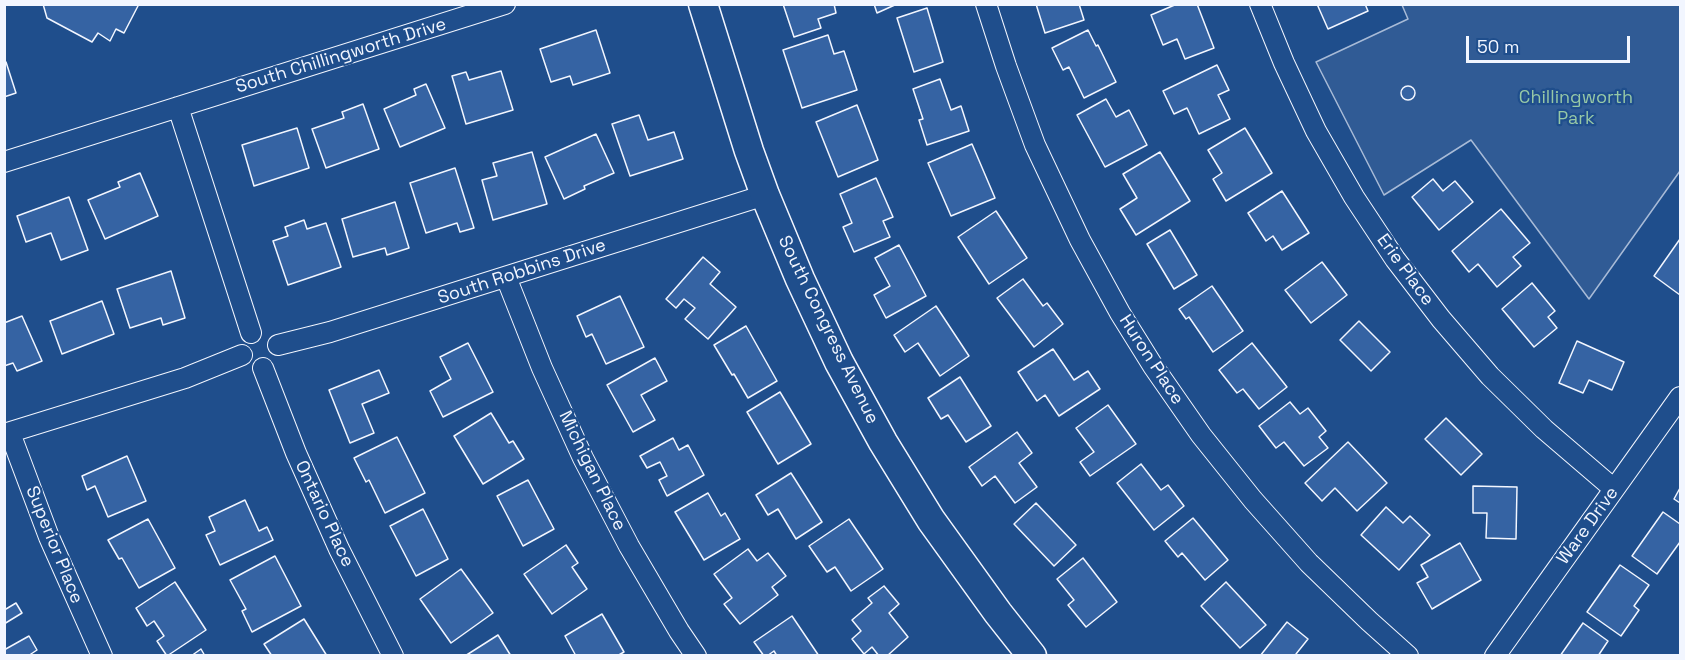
<!DOCTYPE html>
<style>
body{margin:0}
#map{position:relative;width:1685px;height:660px;overflow:hidden;background:#1f4e8c;font-family:"Space Grotesk",sans-serif}
canvas{display:block}
.frame{position:absolute;inset:0;border:6px solid #f2f6ff;pointer-events:none}
.scale{position:absolute;left:1466px;top:36px;width:164px;height:27px;box-sizing:border-box;border:3px solid #f2f6ff;border-top:0;padding-left:8px;font-size:18px;line-height:21px;white-space:nowrap;color:#f2f6ff;-webkit-text-stroke:4px #1f4e8c;paint-order:stroke}
</style>
<div id="map">
<canvas width="1685" height="660"></canvas>
<div class="frame"></div>
<div class="scale">50 m</div>
</div>
<script>
const c = document.querySelector('canvas').getContext('2d');
c.lineJoin = 'round';
function fill(path, color) {
  c.fillStyle = color;
  c.fill(path, 'evenodd');
}
function poly(rows) {
  const path = new Path2D();
  for (const r of rows) {
    if (r.length === 3) {
      path.moveTo(r[0] + r[2], r[1]);
      path.arc(r[0], r[1], r[2], 0, 2 * Math.PI);
      continue;
    }
    path.moveTo(r[0], r[1]);
    for (let i = 2; i < r.length; i += 2) path.lineTo(r[i], r[i + 1]);
  }
  return path;
}
function trace(path, color, width, dash) {
  c.strokeStyle = color;
  c.lineWidth = width;
  c.lineCap = dash ? 'butt' : 'round';
  c.setLineDash(dash || []);
  c.stroke(path);
}
function drawText(font, color, halo, rows, align = 'center') {
  c.font = font + ' "Space Grotesk",sans-serif';
  c.lineWidth = 4.5;
  c.setLineDash([]);
  c.textBaseline = 'middle';
  c.strokeStyle = halo;
  c.fillStyle = color;
  for (const [text, x, y, turn = 0] of rows) {
    c.save();
    c.translate(x, y);
    c.rotate((+turn || 0) * Math.PI / 180);
    c.textAlign = isNaN(turn) ? turn : align;
    if (halo) c.strokeText(text, 0, 0);
    c.fillText(text, 0, 0);
    c.restore();
  }
}
const built = poly([
 [1402,5,1680,5,1680,171,1589,299,1471,140,1384,195,1316,62,1408,19,1402,5]
]);
fill(built, '#305b95');
trace(built, '#a8bbd7', 1.5);
const building = poly([
 [43,4,139,4,124,33,116,29,110,41,98,33,92,42,47,18,43,4],
 [783,4,834,4,836,13,818,19,821,28,794,37,783,4],
 [874,4,897,4,877,13,874,4],
 [1036,4,1079,4,1084,20,1045,33,1036,4],
 [1177,4,1197,4,1214,48,1185,59,1177,39,1163,45,1151,15,1177,4],
 [1317,4,1365,4,1368,11,1328,29,1317,4],
 [927,8,943,62,914,72,897,18,927,8],
 [596,30,610,73,573,85,570,76,551,82,540,49,596,30],
 [1088,30,1096,46,1098,45,1116,82,1084,98,1069,67,1063,70,1052,48,1088,30],
 [828,35,834,54,844,51,857,90,802,108,783,50,828,35],
 [4,62,6,62,16,93,4,97,4,62],
 [1217,65,1229,90,1218,95,1230,119,1199,134,1187,108,1174,114,1163,91,1217,65],
 [501,71,513,110,466,124,452,76,466,72,469,80,501,71],
 [940,79,951,110,961,106,969,131,927,145,919,120,923,119,913,89,940,79],
 [426,84,445,128,400,147,384,109,416,95,414,89,426,84],
 [1408,93,7],
 [1106,99,1116,117,1129,110,1147,145,1105,167,1077,115,1106,99],
 [363,104,379,149,326,168,312,129,344,118,342,112,363,104],
 [857,105,878,160,838,177,816,122,857,105],
 [639,115,648,140,674,132,683,159,630,176,612,124,639,115],
 [297,128,309,168,254,186,242,145,297,128],
 [1245,128,1272,173,1226,201,1213,179,1222,173,1208,150,1245,128],
 [596,134,614,173,584,186,585,189,564,199,545,157,596,134],
 [972,144,995,198,951,216,928,163,972,144],
 [532,152,547,204,493,220,482,180,497,176,493,163,532,152],
 [1160,152,1190,201,1136,235,1120,209,1137,198,1123,174,1160,152],
 [455,168,474,228,460,232,457,223,426,233,410,183,455,168],
 [140,173,158,216,105,239,88,200,120,187,118,182,140,173],
 [876,178,893,217,883,221,890,237,854,252,843,227,852,223,840,194,876,178],
 [1433,179,1443,191,1455,181,1473,202,1439,230,1412,197,1433,179],
 [1282,191,1309,233,1282,250,1273,236,1266,241,1248,213,1282,191],
 [69,197,88,250,61,260,51,233,26,242,17,216,69,197],
 [395,202,409,248,387,255,385,248,353,257,342,219,395,202],
 [1501,209,1530,243,1513,257,1521,266,1497,287,1478,264,1469,272,1452,251,1501,209],
 [996,211,1027,258,989,284,958,237,996,211],
 [304,220,307,229,326,223,341,267,288,285,273,241,288,236,285,227,304,220],
 [1170,230,1197,275,1174,289,1147,244,1170,230],
 [1680,239,1680,295,1654,276,1680,239],
 [899,245,926,296,886,318,874,295,890,286,875,258,899,245],
 [703,257,720,272,710,284,736,307,708,339,685,319,695,308,684,299,676,308,666,299,703,257],
 [1322,262,1347,295,1311,323,1285,290,1322,262],
 [171,271,185,318,163,325,161,318,130,328,117,289,171,271],
 [1023,279,1043,306,1047,303,1063,324,1034,347,997,298,1023,279],
 [1532,283,1555,311,1548,317,1557,328,1534,347,1502,309,1532,283],
 [1212,286,1243,331,1213,352,1189,317,1186,319,1179,309,1212,286],
 [620,296,644,347,606,364,592,334,586,337,577,316,620,296],
 [102,301,114,334,62,354,50,321,102,301],
 [936,306,969,356,940,376,918,343,905,352,894,335,936,306],
 [22,316,42,361,17,371,13,363,4,366,4,323,22,316],
 [1359,321,1390,352,1371,371,1340,340,1359,321],
 [746,326,777,381,748,398,734,374,732,375,714,345,746,326],
 [1577,341,1624,362,1612,390,1589,380,1583,393,1559,383,1577,341],
 [468,343,493,392,443,417,430,391,451,379,440,357,468,343],
 [1252,343,1287,387,1259,409,1243,389,1237,393,1219,370,1252,343],
 [1053,349,1074,380,1088,371,1100,389,1059,416,1045,395,1037,401,1018,372,1053,349],
 [655,358,667,381,641,395,655,420,633,432,607,385,655,358],
 [379,370,389,393,362,404,374,433,350,443,329,390,379,370],
 [960,377,991,426,966,442,948,415,941,419,928,398,960,377],
 [780,392,811,444,778,464,747,412,780,392],
 [1290,402,1300,414,1308,408,1326,431,1319,437,1328,448,1304,466,1284,442,1276,448,1259,426,1290,402],
 [1108,405,1136,444,1090,476,1080,462,1094,452,1076,428,1108,405],
 [491,413,509,443,513,441,524,459,483,484,454,436,491,413],
 [1446,418,1482,454,1461,475,1425,439,1446,418],
 [1017,432,1032,453,1019,463,1037,487,1015,503,995,476,982,486,969,467,1017,432],
 [397,437,425,493,385,513,369,480,366,482,354,458,397,437],
 [673,438,679,450,688,445,704,475,667,496,659,480,667,476,660,462,647,468,640,456,673,438],
 [1348,442,1387,483,1357,511,1335,488,1322,501,1305,483,1348,442],
 [127,456,146,501,108,517,95,486,87,490,82,476,127,456],
 [1141,464,1161,490,1168,485,1184,506,1154,530,1117,483,1141,464],
 [791,473,822,522,796,539,778,509,768,515,756,495,791,473],
 [528,480,554,529,523,546,497,496,528,480],
 [1473,486,1517,487,1516,539,1486,538,1487,513,1473,513,1473,486],
 [1680,488,1680,503,1674,499,1680,488],
 [708,493,721,516,725,513,740,539,704,560,675,512,708,493],
 [245,500,259,531,267,527,273,540,220,565,206,535,215,531,209,517,245,500],
 [1036,503,1076,545,1054,566,1014,524,1036,503],
 [1386,507,1403,523,1410,516,1430,535,1399,570,1361,535,1386,507],
 [423,509,448,559,416,576,390,526,423,509],
 [1663,512,1680,524,1680,542,1657,574,1632,556,1663,512],
 [1193,518,1228,560,1205,580,1182,553,1178,557,1165,541,1193,518],
 [148,519,175,568,139,588,122,558,119,559,108,540,148,519],
 [849,519,883,569,851,591,835,567,827,572,809,546,849,519],
 [1460,543,1481,580,1432,609,1417,583,1428,577,1421,565,1460,543],
 [566,545,578,563,572,567,587,589,552,614,524,574,566,545],
 [748,549,757,561,768,553,786,576,772,587,778,595,740,624,724,604,732,598,714,574,748,549],
 [275,556,301,606,252,632,242,611,246,609,230,580,275,556],
 [1083,558,1117,602,1086,627,1068,605,1074,600,1057,579,1083,558],
 [1620,565,1649,585,1634,606,1639,610,1621,636,1587,612,1620,565],
 [461,569,493,613,451,643,420,599,461,569],
 [175,582,206,630,167,656,157,641,164,636,154,621,147,626,136,608,175,582],
 [1226,582,1266,625,1240,648,1201,606,1226,582],
 [884,586,899,604,889,613,908,637,887,656,879,656,872,647,864,654,852,639,861,631,852,620,872,603,868,598,884,586],
 [16,603,22,613,4,624,4,607,6,609,16,603],
 [602,614,624,652,617,656,576,656,565,636,602,614],
 [792,616,819,656,777,656,774,651,767,656,764,656,754,642,792,616],
 [304,619,327,656,272,656,264,644,304,619],
 [1287,622,1308,639,1296,654,1298,656,1260,656,1287,622],
 [1583,623,1608,641,1598,656,1560,656,1583,623],
 [498,635,511,656,465,656,498,635],
 [29,636,37,650,28,656,4,656,4,650,29,636],
 [201,649,205,656,191,656,201,649]
]);
fill(building, '#3563a3');
trace(building, '#f2f6ff', 1.5);
const street = poly([
 [986,4,1006,66,1035,145,1080,240,1120,313,1153,366,1201,435,1253,500,1309,563,1369,621,1408,656],
 [1260,4,1284,63,1316,131,1354,197,1395,259,1441,319,1490,376,1544,429,1614,489],
 [178,107,251,333],
 [4,162,505,4],
 [506,277,542,368,583,458,629,546,679,631,696,656],
 [278,345,330,332,765,195],
 [263,368,296,453,339,549,393,656],
 [10,433,49,537,102,656],
 [4,434,185,378,242,355],
 [1495,656,1680,397]
]);
const secondary = poly([
 [703,4,749,151,765,195,800,279,839,362,883,442,931,520,998,613,1032,656]
]);
trace(street, '#f2f6ff', 22);
trace(secondary, '#f2f6ff', 31);
trace(street, '#1f4e8c', 20);
trace(secondary, '#1f4e8c', 28);
drawText('18px', '#f2f6ff', '#1f4e8c', [
 ["South Chillingworth Drive",341,56,-17],
 ["Erie Place",1405,270,54],
 ["South Robbins Drive",522,272,-18],
 ["South Congress Avenue",828,330,64],
 ["Huron Place",1151,360,57],
 ["Michigan Place",592,471,64],
 ["Ontario Place",324,514,65],
 ["Ware Drive",1588,526,-54],
 ["Superior Place",54,545,68]
]);
drawText('18px', '#97c8a6', '#1f4e8c', [
 ["Chillingworth",1576,98],
 ["Park",1576,119]
]);
</script>
